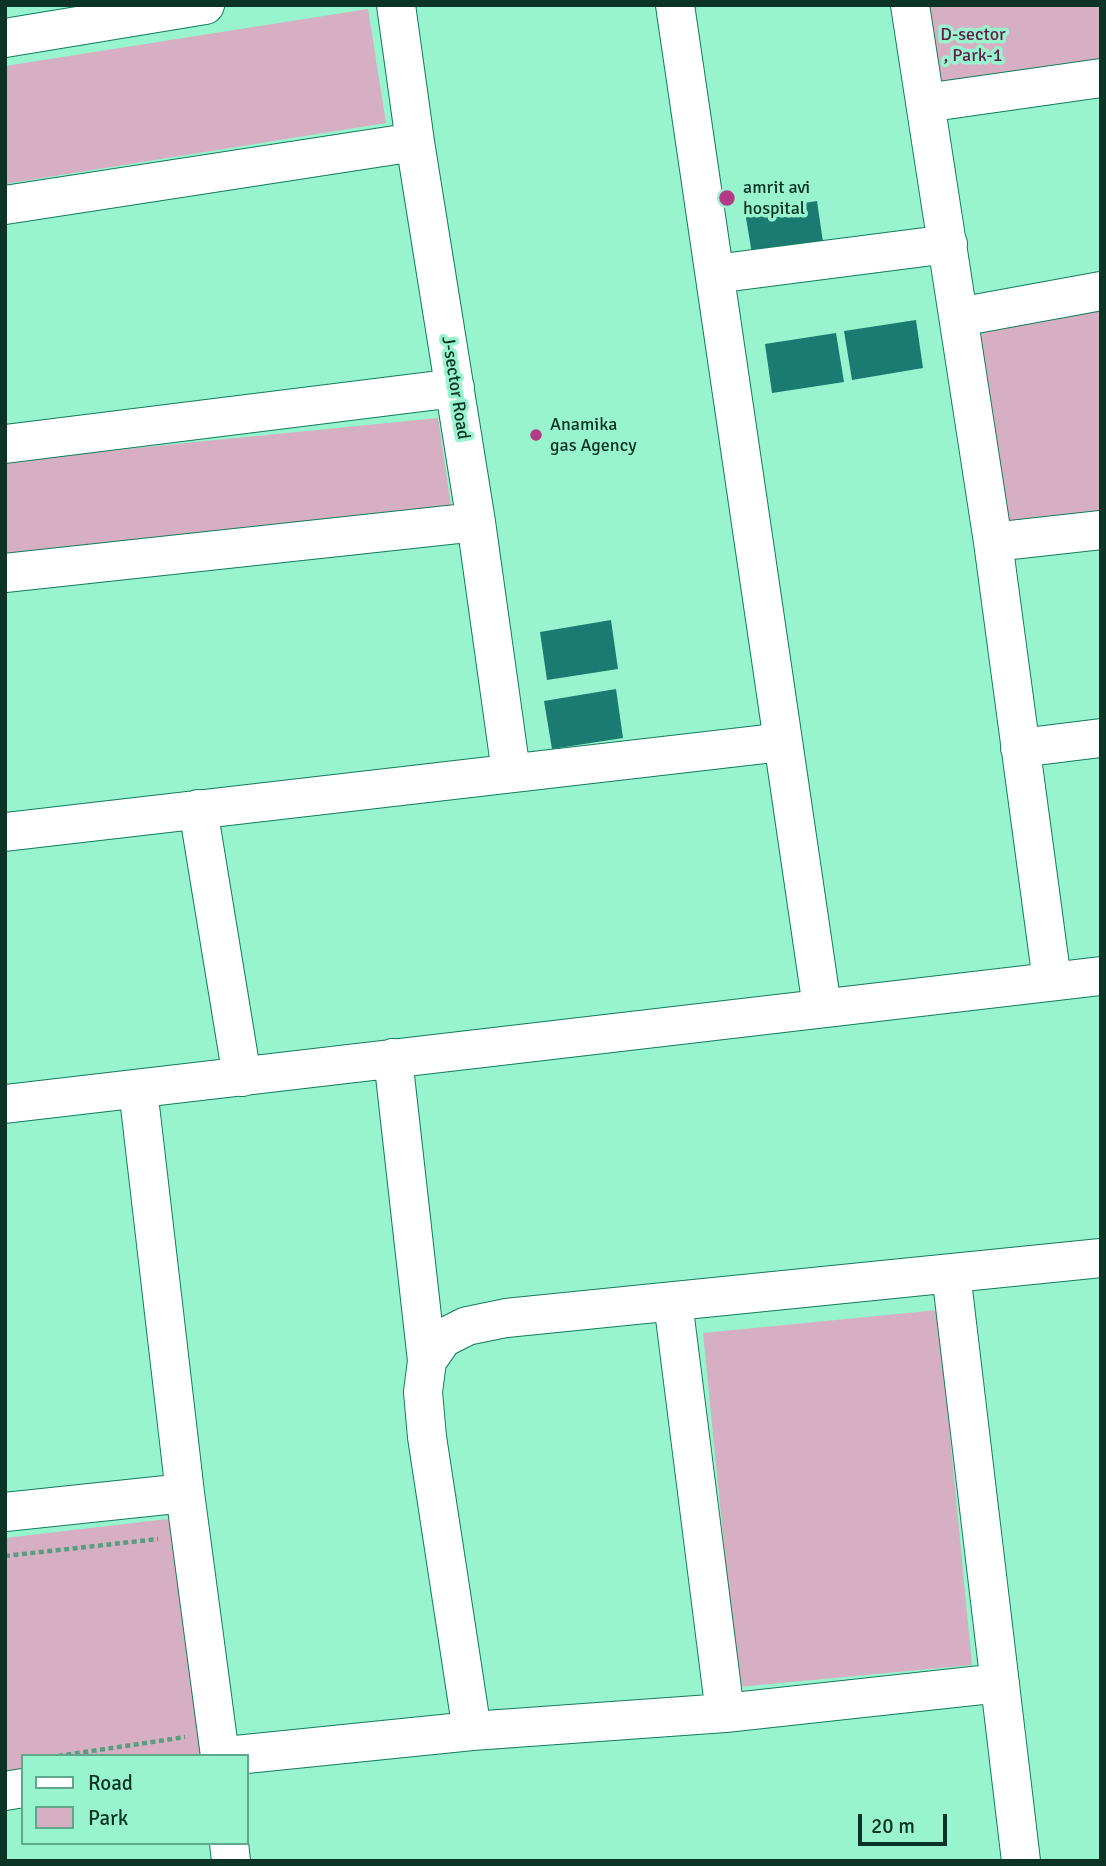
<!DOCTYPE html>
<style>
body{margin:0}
#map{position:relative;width:1106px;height:1866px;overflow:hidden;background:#98f4ce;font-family:Signika,sans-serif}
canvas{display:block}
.frame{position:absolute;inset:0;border:7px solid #0b3426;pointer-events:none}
.legend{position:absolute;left:21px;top:1754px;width:228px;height:91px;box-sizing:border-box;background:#98f4ce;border:2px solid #60a78b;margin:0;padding:9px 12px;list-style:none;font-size:21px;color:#0b3426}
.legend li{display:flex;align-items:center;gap:14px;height:35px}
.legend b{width:35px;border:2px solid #60a78b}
.scale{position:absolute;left:858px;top:1814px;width:89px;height:32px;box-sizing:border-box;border:4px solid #0b3426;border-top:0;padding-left:9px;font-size:21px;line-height:24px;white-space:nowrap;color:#0b3426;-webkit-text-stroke:5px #98f4ce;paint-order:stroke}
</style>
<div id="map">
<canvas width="1106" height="1866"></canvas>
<div class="frame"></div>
<ul class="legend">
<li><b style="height:9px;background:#fff"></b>Road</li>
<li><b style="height:19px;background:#d7afc3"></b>Park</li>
</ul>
<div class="scale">20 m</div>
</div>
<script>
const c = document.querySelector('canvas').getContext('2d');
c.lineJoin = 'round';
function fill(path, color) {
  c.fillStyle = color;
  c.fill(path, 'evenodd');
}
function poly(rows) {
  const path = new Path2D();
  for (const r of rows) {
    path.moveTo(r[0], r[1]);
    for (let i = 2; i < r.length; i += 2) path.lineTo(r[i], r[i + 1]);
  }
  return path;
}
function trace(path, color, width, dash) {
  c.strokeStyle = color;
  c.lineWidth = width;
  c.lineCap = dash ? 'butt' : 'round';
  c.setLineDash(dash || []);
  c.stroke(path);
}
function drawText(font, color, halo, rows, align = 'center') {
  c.font = font + ' Signika,sans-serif';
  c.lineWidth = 7;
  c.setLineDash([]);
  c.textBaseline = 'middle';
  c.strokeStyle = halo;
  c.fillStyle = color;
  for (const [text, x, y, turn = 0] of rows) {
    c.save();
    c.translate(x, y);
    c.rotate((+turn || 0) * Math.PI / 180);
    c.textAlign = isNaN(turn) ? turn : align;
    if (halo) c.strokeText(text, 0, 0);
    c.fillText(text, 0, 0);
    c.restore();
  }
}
fill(poly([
 [926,5,1101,5,1101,67,939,90],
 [368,9,386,123,5,184,5,66],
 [1101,309,1101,510,1005,523,972,330],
 [438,418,452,512,5,563,5,461],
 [938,1310,972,1665,738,1687,703,1333],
 [176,1518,210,1756,23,1756,23,1778,5,1780,5,1538]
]), '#d7afc3');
fill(poly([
 [817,201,824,249,753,260,745,212],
 [916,320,923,368,852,380,844,331],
 [836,333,844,382,772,393,765,344],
 [611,620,618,669,547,680,540,632],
 [616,689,623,738,552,749,544,701]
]), '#1b7a72');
const minor = poly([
 [396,5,415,142,476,522,511,772],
 [675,5,822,1007],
 [910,5,993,542,1052,981],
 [5,38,205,5],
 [925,103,1101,78],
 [5,205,415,142],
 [715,274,948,244],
 [959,317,1101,291],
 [5,444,455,388],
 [993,542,1101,530],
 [5,573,476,522],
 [1020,748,1101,738],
 [198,809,242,1077],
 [5,832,783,742],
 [393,1058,427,1361],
 [138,1089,185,1493,220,1756],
 [5,1104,1101,976],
 [951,1273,1021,1861],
 [673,1302,725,1713],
 [5,1512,185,1493],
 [472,1731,427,1437,423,1392,427,1361,443,1338,467,1326,506,1318,1101,1258],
 [226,1756,472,1731,725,1713,1000,1683],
 [5,1791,23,1788],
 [229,1843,231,1861]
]);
trace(minor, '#127c5c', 40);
trace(poly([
 [5,1556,158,1539],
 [58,1756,185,1737]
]), '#589d82', 4.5, [5, 3.5]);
trace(minor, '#fff', 38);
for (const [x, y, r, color] of [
 [727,198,9,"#b63987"],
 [536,435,7,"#b63987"]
]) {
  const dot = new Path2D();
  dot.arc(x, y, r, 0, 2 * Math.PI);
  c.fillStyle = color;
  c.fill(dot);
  trace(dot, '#98f4ce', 2.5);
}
drawText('18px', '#631c48', '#98f4ce', [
 ["D-sector",973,35],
 [", Park-1",973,56]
]);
drawText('18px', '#0b3426', '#98f4ce', [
 ["amrit avi",743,188],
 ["hospital",743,209],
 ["Anamika",550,425],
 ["gas Agency",550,446]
], 'left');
drawText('18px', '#0b3426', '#98f4ce', [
 ["J-sector Road",455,388,81]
]);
</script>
